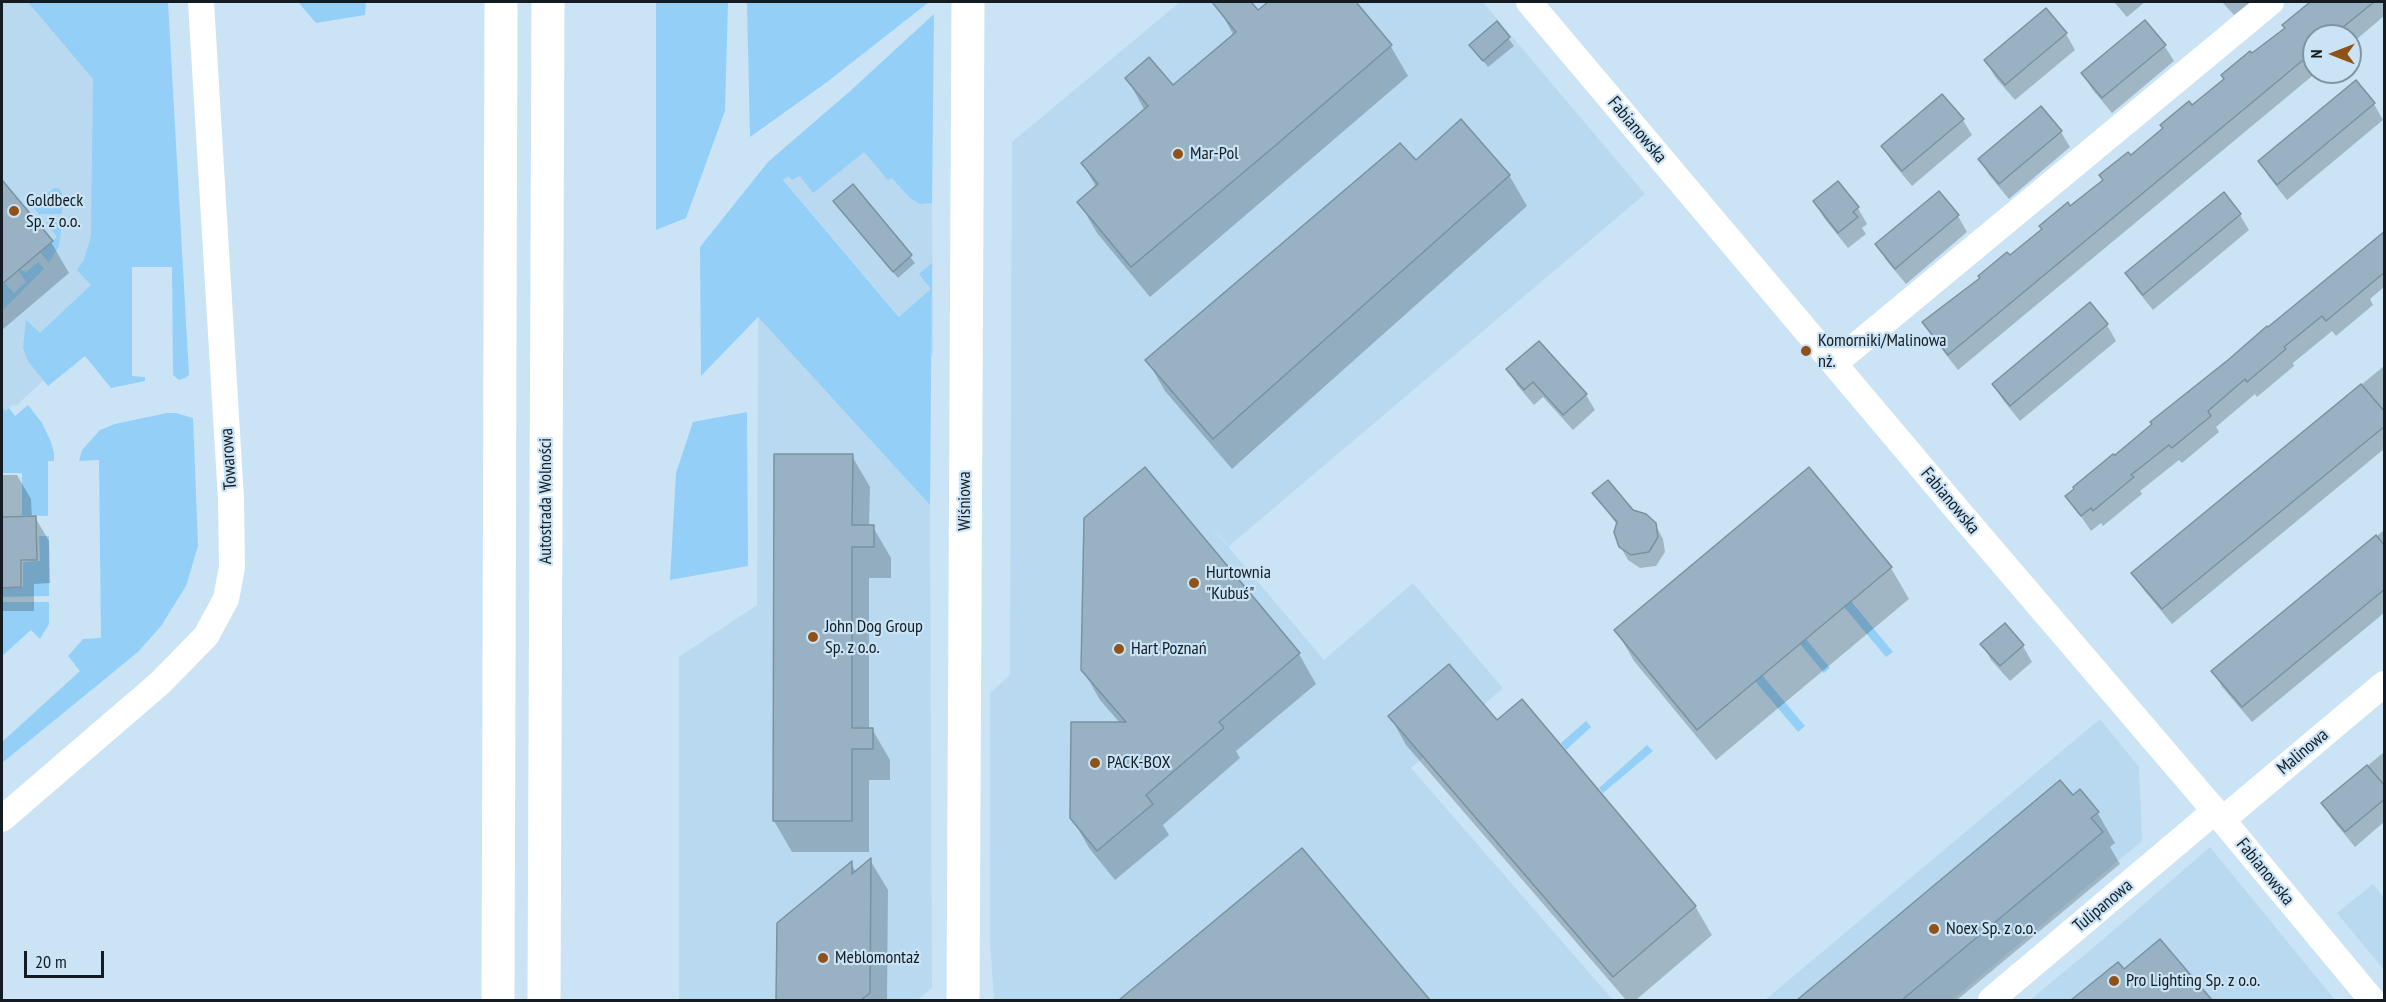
<!DOCTYPE html>
<meta charset="utf-8">
<style>
body{margin:0}
#map{position:relative;width:2386px;height:1002px;overflow:hidden;background:#cae4f6;font-family:"PT Sans Narrow",sans-serif}
canvas{display:block}
.frame{position:absolute;inset:0;border:3px solid #131c23;pointer-events:none}
.north{position:absolute;left:2302px;top:24px;width:60px;height:60px;box-sizing:border-box;background:#cae4f6;border:2px solid #8194a2;border-radius:50%;rotate:270deg;font-size:16px;font-weight:700;line-height:24px;text-align:center;color:#131c23}
.north::after{content:'';display:block;margin:auto;width:21px;height:27px;background:#915219;clip-path:polygon(50% 0,100% 100%,50% 72%,0 100%)}
.scale{position:absolute;left:24px;top:951px;width:80px;height:27px;box-sizing:border-box;border:3px solid #131c23;border-top:0;padding-left:8px;font-size:18px;line-height:21px;white-space:nowrap;color:#131c23;-webkit-text-stroke:4px #cae4f6;paint-order:stroke}
</style>
<div id="map">
<canvas width="2386" height="1002"></canvas>
<div class="frame"></div>
<div class="north">N</div>
<div class="scale">20 m</div>
</div>
<script>
const c = document.querySelector('canvas').getContext('2d');
c.lineJoin = 'round';
function fill(path, color) {
  c.fillStyle = color;
  c.fill(path, 'evenodd');
}
function poly(rows) {
  const path = new Path2D();
  for (const r of rows) {
    path.moveTo(r[0], r[1]);
    for (let i = 2; i < r.length; i += 2) path.lineTo(r[i], r[i + 1]);
  }
  return path;
}
function trace(path, color, width, dash) {
  c.strokeStyle = color;
  c.lineWidth = width;
  c.lineCap = dash ? 'butt' : 'round';
  c.setLineDash(dash || []);
  c.stroke(path);
}
function drawText(font, color, halo, rows, align = 'center') {
  c.font = font + ' "PT Sans Narrow",sans-serif';
  c.lineWidth = 4.5;
  c.setLineDash([]);
  c.textBaseline = 'middle';
  c.strokeStyle = halo;
  c.fillStyle = color;
  for (const [text, x, y, turn = 0] of rows) {
    c.save();
    c.translate(x, y);
    c.rotate((+turn || 0) * Math.PI / 180);
    c.textAlign = isNaN(turn) ? turn : align;
    if (halo) c.strokeText(text, 0, 0);
    c.fillText(text, 0, 0);
    c.restore();
  }
}
fill(poly([
 [2,2,157,2,94,343,46,383,43,381,16,406,14,404,2,414],
 [1180,2,1483,2,1645,194,1229,546,1204,518,1324,660,1413,583,1503,688,1411,768,1613,1000,994,1000,990,941,990,693,1010,675,1012,142],
 [848,93,932,195,933,356,768,162],
 [758,317,930,505,932,988,917,1000,679,1000,679,657,757,605],
 [2100,719,2139,767,2142,841,1952,1000,1765,1000],
 [2210,847,2335,1000,2030,1000,2100,942],
 [2373,884,2384,898,2384,970,2337,913]
]), '#b8d9f0');
fill(poly([
 [28,2,168,2,189,375,185,378,179,380,173,375,172,267,132,267,132,376,145,377,145,381,111,388,85,356,48,386,28,361,23,348,26,320,40,333,91,285,77,270,84,260,91,236,93,79],
 [298,2,366,2,365,15,316,23],
 [656,2,728,2,725,111,686,218,656,230],
 [747,2,929,2,827,82,750,137],
 [934,14,932,203,920,204,910,198,892,178,888,180,864,152,813,193,800,176,792,180,788,176,783,180,899,317,931,289,919,274,932,263,930,505,758,317,701,376,700,247,768,162,848,93],
 [54,188,59,188,62,193,62,214,39,214,32,206],
 [46,222,62,222,59,246,49,263,40,252,57,237],
 [38,262,44,269,2,311,2,286,5,283,14,293,26,282,18,271,21,269,25,273],
 [28,405,42,423,51,442,54,453,54,461,48,461,48,516,22,515,22,473,2,473,2,407,5,411,9,408,15,416],
 [747,412,748,566,670,580,676,473,693,422],
 [167,413,176,413,193,418,198,546,186,586,161,626,138,652,2,763,2,742,80,671,68,656,83,639,101,638,99,460,79,461,82,450,100,430,115,424],
 [39,536,49,536,49,596,2,597,2,588,23,587,23,562,40,561],
 [1851,601,1893,652,1886,657,1844,607],
 [2,602,49,602,49,624,40,639,31,630,2,656],
 [1806,639,1830,668,1824,673,1800,644],
 [1762,675,1805,726,1798,732,1755,681],
 [1586,721,1591,727,1566,750,1561,743],
 [1647,745,1653,751,1603,793,1599,788]
]), '#93cff7');
fill(poly([
 [1224,2,1249,2,1258,12,1271,2,1354,2,1390,45,1408,76,1150,297,1097,233,1079,202,1096,187,1083,164,1145,111,1127,78,1173,87,1234,36,1218,7],
 [2114,2,2145,2,2127,17],
 [2222,2,2251,2,2234,15],
 [2319,2,2384,2,2384,16,2350,45,2350,36,2314,36,2314,72,2317,72,1958,370,1933,338,1924,323,2009,257],
 [2046,10,2066,34,2075,50,2015,100,1995,77,1986,61],
 [1497,23,1514,46,1488,67,1471,45],
 [2164,45,2174,61,2112,113,2092,89,2083,73],
 [2356,82,2374,104,2383,120,2287,200,2269,177,2260,161],
 [1963,120,1972,135,1912,186,1892,162,1883,146],
 [2061,132,2070,147,2009,199,1989,175,1980,159],
 [1416,162,1509,175,1527,206,1232,469,1165,391,1147,360],
 [2,182,51,242,69,273,2,330],
 [1838,183,1858,208,1867,224,1862,228,1866,234,1848,248,1824,218,1815,202],
 [853,186,915,263,898,278,835,202],
 [1939,193,1958,216,1967,232,1906,284,1886,260,1877,244],
 [2240,215,2249,230,2153,310,2136,289,2127,273],
 [2384,230,2384,287,2370,299,2373,305,2336,336,2332,331,2293,363,2294,366,2257,397,2255,394,2216,427,2219,432,2182,463,2179,460,2140,491,2142,494,2103,526,2101,523,2091,531,2067,496,2384,233],
 [2090,304,2107,325,2116,341,2020,421,2003,400,1993,384],
 [2384,366,2384,449,2172,624,2143,589,2133,573],
 [1508,369,1586,395,1595,410,1573,430,1543,397,1534,405,1517,385],
 [852,456,870,487,869,527,873,527,891,558,891,578,869,578,869,729,872,729,890,760,890,780,869,780,869,852,792,852,774,821],
 [1144,469,1299,654,1316,684,1236,751,1240,758,1163,825,1169,835,1115,880,1089,848,1072,818,1120,723,1100,700,1083,670],
 [2,475,17,475,31,499,32,518,35,517,49,541,50,583,34,584,34,611,2,611],
 [1594,494,1632,511,1655,524,1663,539,1665,552,1656,566,1640,568,1628,560,1620,546,1618,526],
 [2384,530,2384,613,2252,722,2222,687,2213,671],
 [1891,568,1909,599,1716,760,1634,661,1616,630],
 [2005,625,2023,646,2032,662,2010,681,1991,660,1982,644],
 [1522,701,1695,906,1712,935,1636,1000,1626,1000,1406,745,1390,716,1497,722],
 [2384,752,2384,822,2355,847,2332,819,2323,803],
 [2060,783,2072,798,2097,812,2115,843,2110,847,2120,864,1957,1000,1800,1000],
 [1301,850,1428,1000,1121,1000],
 [870,860,888,890,887,1000,777,1000,778,923,851,863,856,872],
 [2118,964,2124,972,2205,995,2209,1000,2074,1000]
]), '#0003');
const building = poly([
 [1212,2,1251,2,1258,10,1268,2,1356,2,1392,45,1276,145,1131,267,1077,202,1098,184,1081,163,1148,106,1125,78,1149,57,1173,85,1236,32,1212,2],
 [2310,2,2374,2,2332,36,2314,36,2314,51,1948,355,1922,322,1980,278,1978,276,2007,252,2010,255,2042,229,2039,226,2068,202,2070,206,2103,180,2099,175,2128,152,2131,155,2163,128,2160,125,2189,101,2192,105,2224,79,2221,75,2250,51,2252,53,2285,28,2282,25,2310,2],
 [2046,8,2067,33,2005,85,1984,60,2046,8],
 [2145,20,2166,45,2102,98,2081,73,2145,20],
 [1497,21,1510,37,1483,61,1469,45,1497,21],
 [2356,80,2375,103,2277,185,2258,161,2356,80],
 [1942,94,1964,119,1902,171,1881,146,1942,94],
 [2041,106,2062,131,1999,184,1978,159,2041,106],
 [1461,119,1510,175,1213,439,1145,360,1400,143,1416,160,1461,119],
 [2,180,53,241,2,284,2,180],
 [1838,181,1859,207,1853,212,1858,217,1838,233,1813,201,1838,181],
 [853,184,912,255,893,272,833,201,853,184],
 [1939,191,1959,215,1895,269,1875,244,1939,191],
 [2224,192,2241,214,2143,295,2125,273,2224,192],
 [2385,231,2385,272,2326,321,2322,316,2284,347,2286,349,2247,382,2245,379,2208,411,2211,416,2172,448,2169,445,2131,475,2134,477,2093,511,2091,508,2081,516,2065,496,2074,489,2073,487,2113,454,2115,455,2152,424,2150,422,2228,360,2267,326,2268,327,2385,231],
 [2090,302,2108,324,2010,406,1992,384,2090,302],
 [1539,341,1587,394,1563,415,1533,382,1524,390,1506,369,1539,341],
 [2361,384,2385,412,2385,426,2162,609,2131,573,2361,384],
 [774,454,853,454,852,525,874,525,874,547,852,547,852,728,873,728,873,749,852,749,852,821,773,821,774,454],
 [1145,467,1300,653,1219,722,1224,728,1146,795,1153,804,1097,851,1070,818,1071,722,1126,722,1081,670,1084,518,1145,467],
 [1809,467,1892,567,1697,730,1614,630,1809,467],
 [1608,480,1633,510,1646,514,1656,523,1658,537,1649,552,1631,555,1619,547,1614,532,1617,522,1592,493,1608,480],
 [36,516,37,560,21,560,21,587,2,588,2,517,36,516],
 [2376,535,2385,546,2385,589,2242,707,2211,671,2376,535],
 [2005,623,2024,645,2000,666,1980,644,2005,623],
 [1449,664,1497,720,1522,699,1696,906,1613,977,1388,716,1449,664],
 [2367,765,2385,786,2385,799,2345,832,2321,803,2367,765],
 [2060,780,2073,795,2080,789,2099,812,2091,818,2103,832,1902,1000,1797,1000,2060,780],
 [1302,848,1430,1000,1119,1000,1302,848],
 [871,858,870,993,861,1000,776,1000,777,923,852,861,852,874,871,858],
 [2160,939,2212,1000,2071,1000,2118,962,2124,969,2160,939]
]);
fill(building, '#99b2c3');
trace(building, '#7992a2', 1.5);
trace(poly([
 [1529,2,1960,513,2215,811,2372,1000],
 [1835,363,2271,2],
 [2,819,160,683,206,636,226,599,232,567,231,499,201,2],
 [2222,820,2384,684],
 [1991,1000,2215,811]
]), '#fff', 26);
trace(poly([
 [963,1000,968,2]
]), '#fff', 33);
trace(poly([
 [498,1000,501,2],
 [544,1000,548,2]
]), '#fff', 33);
for (const [x, y, r, color] of [
 [1178,154,6,"#915219"],
 [14,211,6,"#915219"],
 [1806,351,6,"#915219"],
 [1194,583,6,"#915219"],
 [813,637,6,"#915219"],
 [1119,649,6,"#915219"],
 [1095,763,6,"#915219"],
 [1934,929,6,"#915219"],
 [823,958,6,"#915219"],
 [2114,981,6,"#915219"]
]) {
  const dot = new Path2D();
  dot.arc(x, y, r, 0, 2 * Math.PI);
  c.fillStyle = color;
  c.fill(dot);
  trace(dot, '#cae4f6', 2);
}
drawText('18px', '#131c23', '#cae4f6', [
 ["Fabianowska",1637,130,50],
 ["Towarowa",229,459,-94],
 ["Autostrada Wolności",546,501,-90],
 ["Wiśniowa",965,501,-90],
 ["Fabianowska",1950,501,50],
 ["Malinowa",2303,752,-40],
 ["Fabianowska",2265,872,51],
 ["Tulipanowa",2103,906,-40]
]);
drawText('18px', '#131c23', '#cae4f6', [
 ["Mar-Pol",1190,154],
 ["Goldbeck",26,201],
 ["Sp. z o.o.",26,222],
 ["Komorniki/Malinowa",1818,341],
 ["nż.",1818,362],
 ["Hurtownia",1206,573],
 ["\"Kubuś\"",1206,594],
 ["John Dog Group",825,627],
 ["Sp. z o.o.",825,648],
 ["Hart Poznań",1131,649],
 ["PACK-BOX",1107,763],
 ["Noex Sp. z o.o.",1946,929],
 ["Meblomontaż",835,958],
 ["Pro Lighting Sp. z o.o.",2126,981]
], 'left');
</script>
